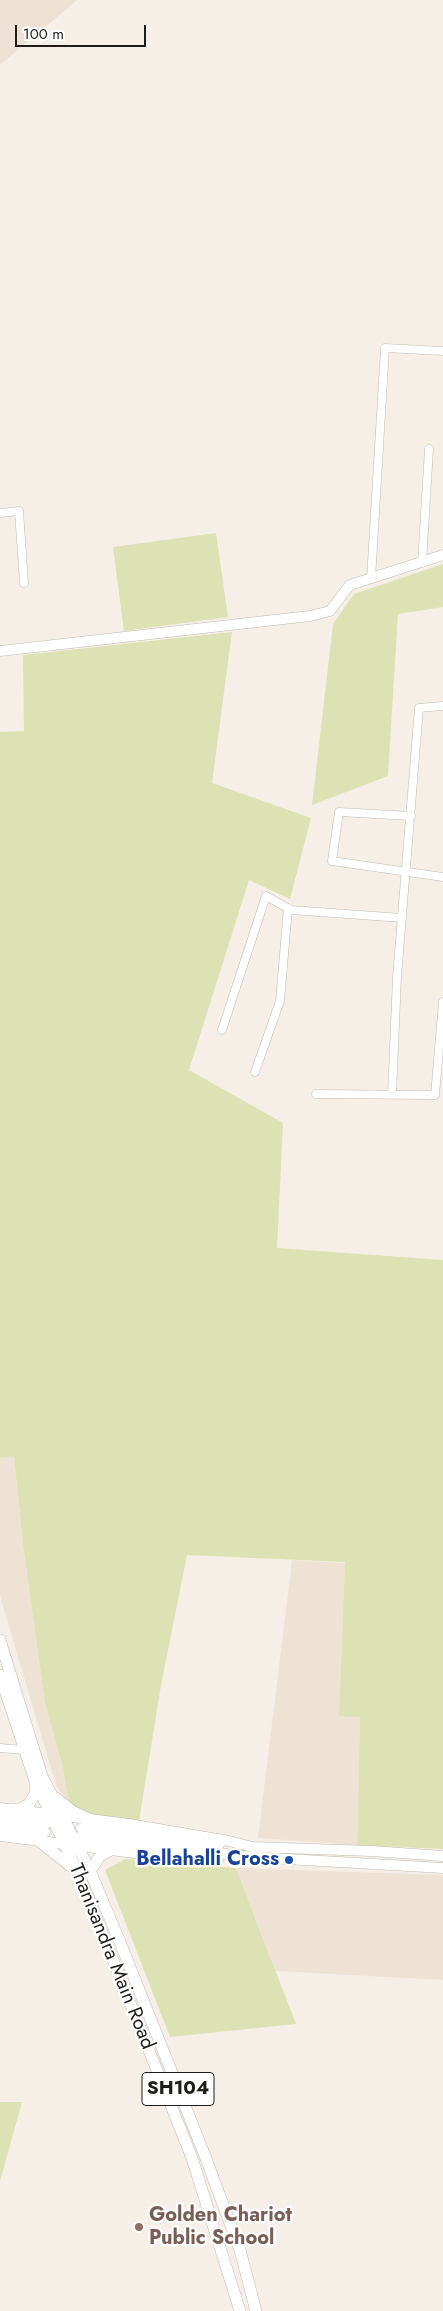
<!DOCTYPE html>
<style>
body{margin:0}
#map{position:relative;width:443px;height:2311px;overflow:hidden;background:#f6efe7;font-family:Jost,sans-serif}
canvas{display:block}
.scale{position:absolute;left:15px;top:25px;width:131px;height:22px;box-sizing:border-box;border:2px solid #1f1d1a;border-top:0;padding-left:6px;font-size:15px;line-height:18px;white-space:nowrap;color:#1f1d1a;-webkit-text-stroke:4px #fff;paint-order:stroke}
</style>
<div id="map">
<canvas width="443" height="2311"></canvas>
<div class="scale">100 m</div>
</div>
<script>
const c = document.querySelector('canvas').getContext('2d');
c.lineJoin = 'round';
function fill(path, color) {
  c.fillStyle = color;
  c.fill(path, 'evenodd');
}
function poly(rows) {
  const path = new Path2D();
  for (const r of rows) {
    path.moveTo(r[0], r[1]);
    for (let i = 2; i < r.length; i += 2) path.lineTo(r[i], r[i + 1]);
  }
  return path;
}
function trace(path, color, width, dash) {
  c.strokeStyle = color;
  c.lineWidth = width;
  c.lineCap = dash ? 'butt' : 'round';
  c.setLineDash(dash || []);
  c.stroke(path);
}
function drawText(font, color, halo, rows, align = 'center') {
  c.font = font + ' Jost,sans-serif';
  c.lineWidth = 4.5;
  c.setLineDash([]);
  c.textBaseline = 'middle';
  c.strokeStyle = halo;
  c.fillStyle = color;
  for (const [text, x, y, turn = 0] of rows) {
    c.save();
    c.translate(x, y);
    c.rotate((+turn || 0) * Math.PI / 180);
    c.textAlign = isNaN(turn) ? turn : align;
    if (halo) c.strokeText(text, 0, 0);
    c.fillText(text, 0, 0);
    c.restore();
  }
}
fill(poly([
 [0,0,77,0,0,65],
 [14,1455,23,1545,45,1703,63,1768,69,1803,56,1785,0,1596,0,1458],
 [292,1560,345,1563,339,1715,360,1717,357,1845,258,1838],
 [236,1868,443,1875,443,1980,276,1971]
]), '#eee2d4');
fill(poly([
 [216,533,228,617,124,631,113,547],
 [443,564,443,607,398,614,388,776,312,805,333,624,354,594],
 [232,632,212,783,311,818,290,899,249,880,189,1070,283,1123,277,1248,443,1260,443,1849,357,1845,360,1717,339,1716,345,1562,187,1555,161,1685,139,1821,90,1814,69,1803,63,1768,45,1703,23,1545,14,1456,0,1458,0,732,24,731,23,655],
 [125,1859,236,1868,296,2024,170,2037,105,1870],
 [0,2102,22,2102,0,2181]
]), '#dce2b3');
const street = poly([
 [0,513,19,511,24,583],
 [422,563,429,449],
 [371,579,385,348,443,351],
 [411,816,339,812,332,861,443,877],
 [222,1030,266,896,291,910,402,918],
 [255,1072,280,1001,288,908],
 [316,1094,435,1095,443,1002],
 [392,1095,397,977,419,708,443,706],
 [0,1748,24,1750]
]);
const secondary = poly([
 [0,651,310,616,330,611,350,585,443,555],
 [0,1808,129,1824,229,1841,252,1847,372,1851,443,1856],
 [0,1817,47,1823],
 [0,1827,45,1832],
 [81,1828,219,1845],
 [0,1836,190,1860,218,1859],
 [80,1837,252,1857,443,1868]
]);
const primary = poly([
 [0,1640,42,1776,90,1871,120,1942,205,2156,240,2250,256,2311],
 [0,1675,34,1778,81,1880,192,2158,240,2311],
 [56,1798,72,1811,89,1819],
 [10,1809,20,1809,29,1804,36,1792,35,1782],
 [39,1841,73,1868],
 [90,1871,100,1856,111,1850]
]);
trace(street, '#bfb9b1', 9);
trace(secondary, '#bfb9b1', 11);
trace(primary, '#bfb9b1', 12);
trace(street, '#fff', 8);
trace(secondary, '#fff', 10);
trace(primary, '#fff', 11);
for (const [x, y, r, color] of [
 [289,1860,5,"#1a4fb4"],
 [139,2227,5,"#8d6e63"]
]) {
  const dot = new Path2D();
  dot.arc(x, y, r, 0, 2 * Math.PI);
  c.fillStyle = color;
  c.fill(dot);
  trace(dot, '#fff', 2);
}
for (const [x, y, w] of [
 [178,2089,72]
]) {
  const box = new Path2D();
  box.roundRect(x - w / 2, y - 16.5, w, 33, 4);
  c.fillStyle = '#fff';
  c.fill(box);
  trace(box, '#1f1d1a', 1);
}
drawText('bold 19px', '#1f1d1a', null, [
 ["SH104",178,2089]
]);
drawText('bold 20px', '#164399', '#fff', [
 ["Bellahalli Cross",279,1860]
], 'right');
drawText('20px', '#1f1d1a', '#fff', [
 ["Thanisandra Main Road",111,1957,68]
]);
drawText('bold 20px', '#785e54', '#fff', [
 ["Golden Chariot",149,2216],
 ["Public School",149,2239]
], 'left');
</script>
